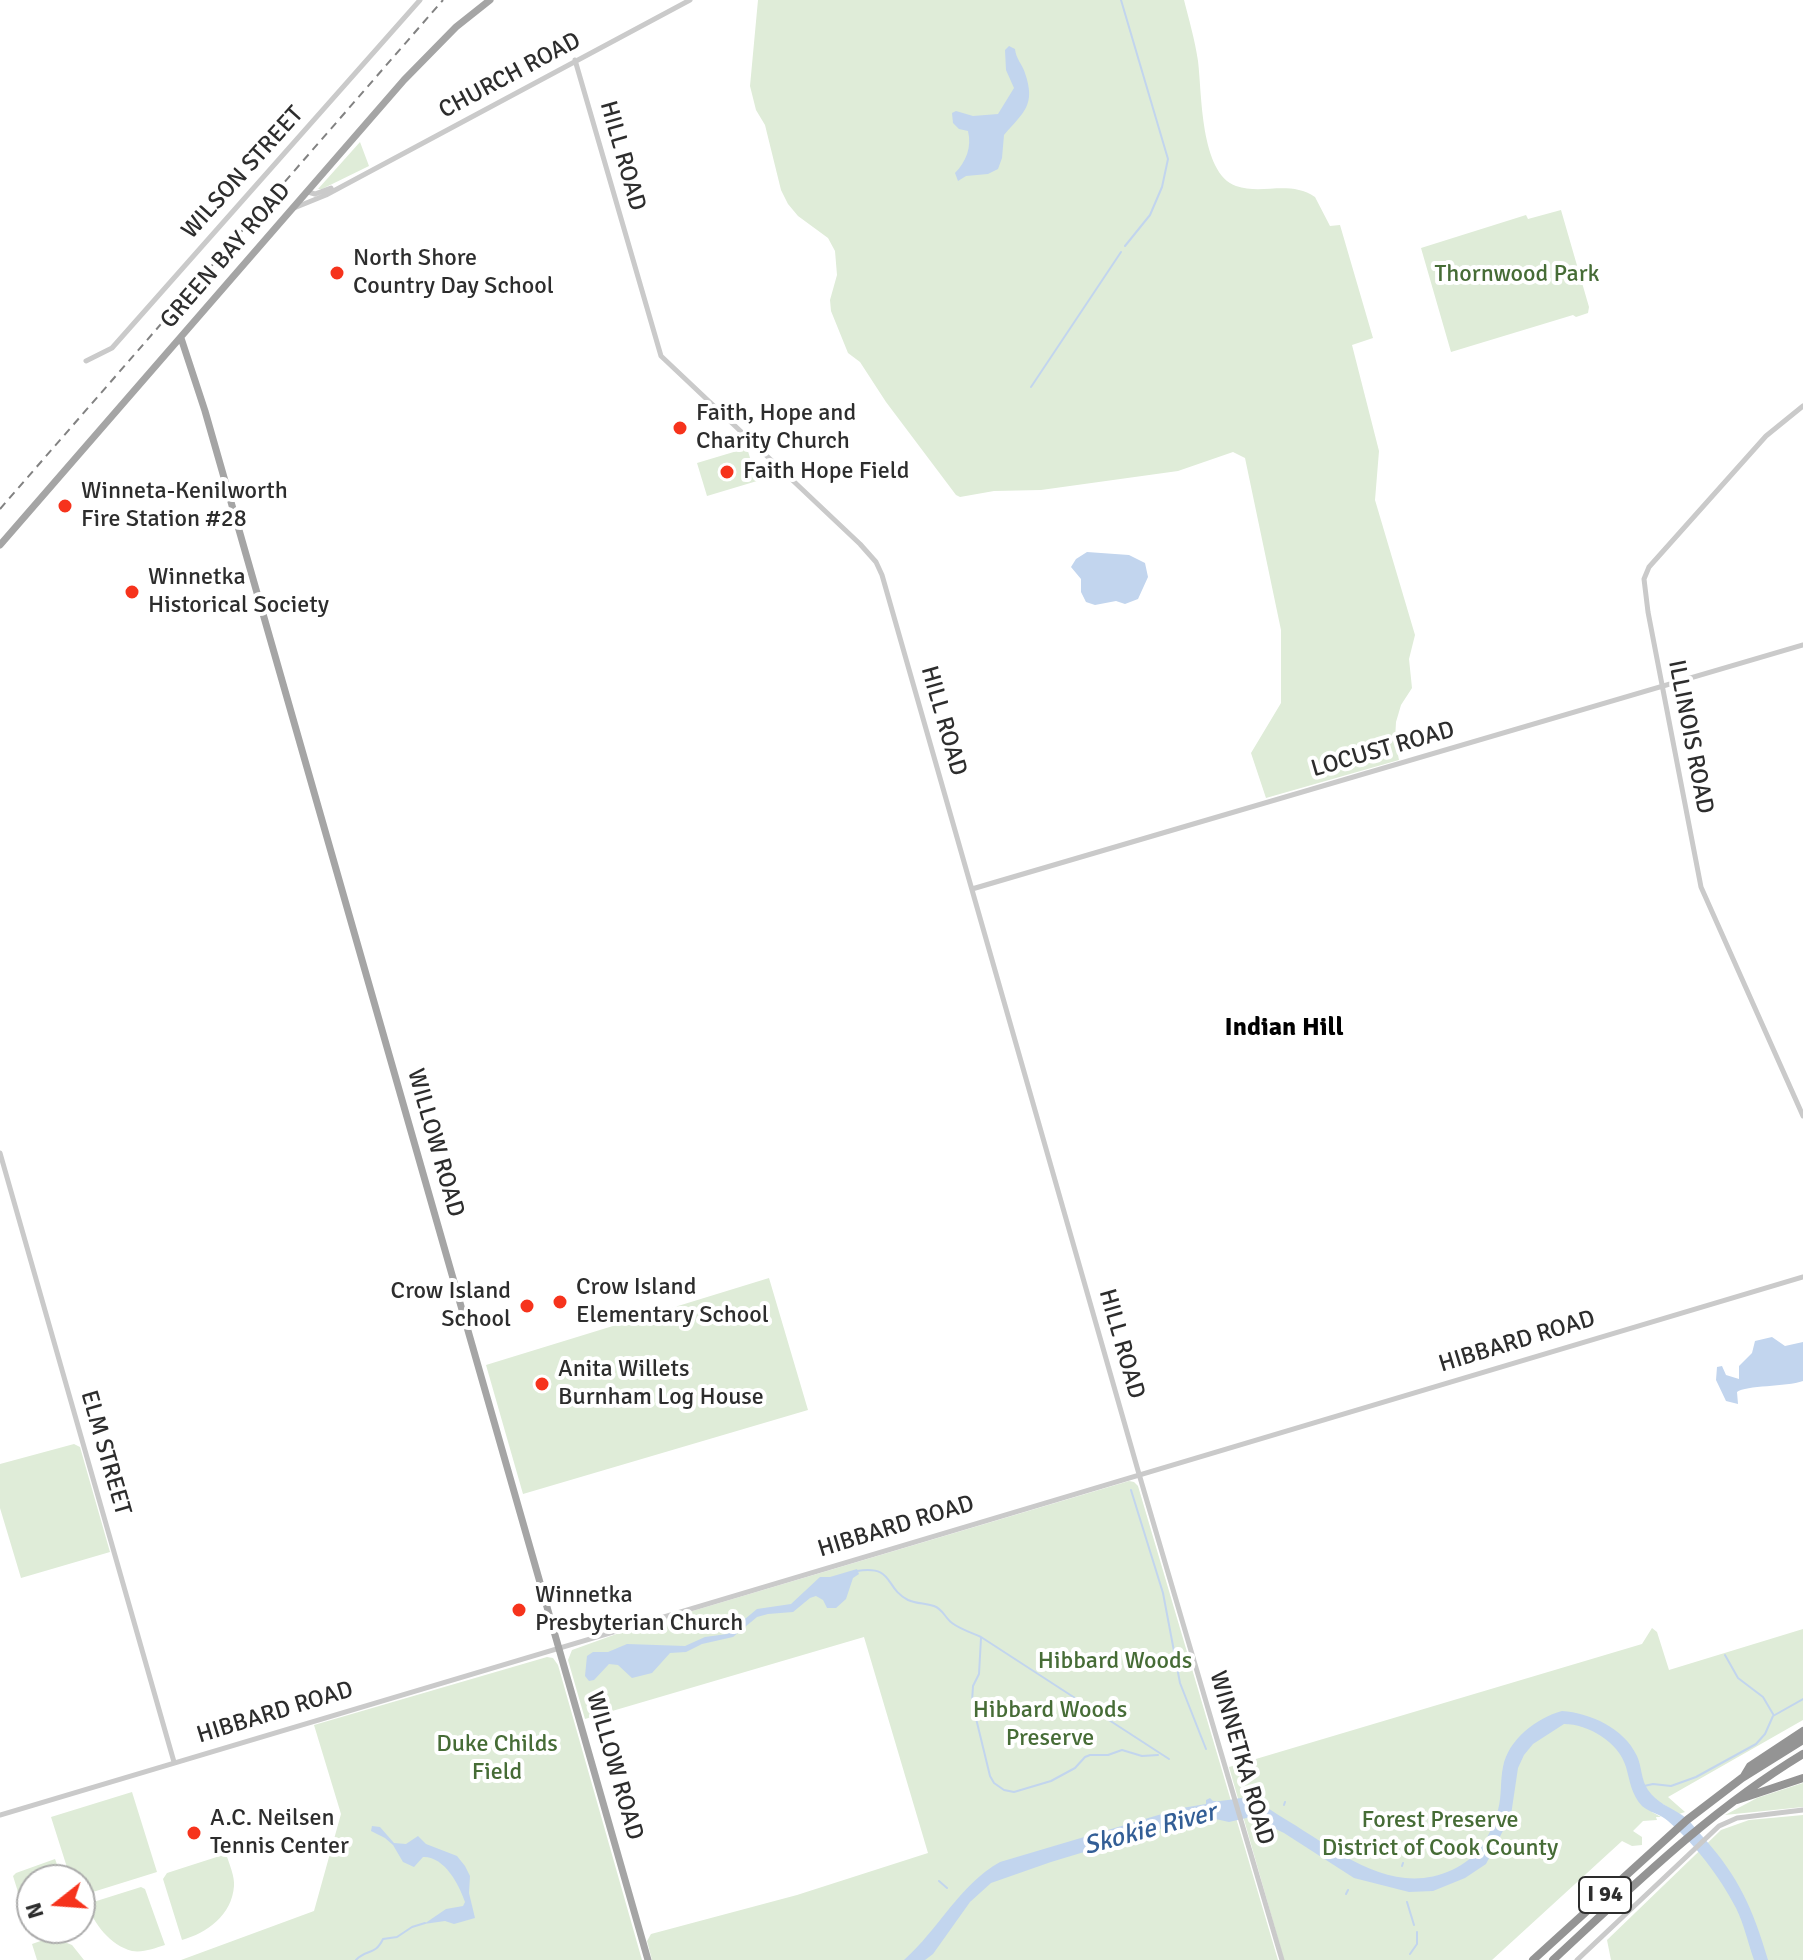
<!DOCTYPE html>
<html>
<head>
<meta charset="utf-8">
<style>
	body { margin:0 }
	#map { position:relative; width:1803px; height:1960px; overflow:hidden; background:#fff; font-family:Signika,sans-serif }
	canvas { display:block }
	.north { position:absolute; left:16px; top:1864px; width:80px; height:80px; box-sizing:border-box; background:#fff; border:2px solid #ababab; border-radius:50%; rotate:253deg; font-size:22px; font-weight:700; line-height:32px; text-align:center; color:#2d2d2d }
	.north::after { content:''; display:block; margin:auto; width:28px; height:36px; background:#f6331c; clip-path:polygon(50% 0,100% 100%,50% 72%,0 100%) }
</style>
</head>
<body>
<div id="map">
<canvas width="1803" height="1960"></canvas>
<div class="north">N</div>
</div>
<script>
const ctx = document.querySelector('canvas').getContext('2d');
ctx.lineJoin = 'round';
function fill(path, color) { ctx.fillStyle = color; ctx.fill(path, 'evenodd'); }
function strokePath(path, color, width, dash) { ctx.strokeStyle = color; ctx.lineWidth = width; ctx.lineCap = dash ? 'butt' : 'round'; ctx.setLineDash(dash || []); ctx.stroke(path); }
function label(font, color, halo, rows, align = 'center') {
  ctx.font = font + ' Signika,sans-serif'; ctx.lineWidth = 8; ctx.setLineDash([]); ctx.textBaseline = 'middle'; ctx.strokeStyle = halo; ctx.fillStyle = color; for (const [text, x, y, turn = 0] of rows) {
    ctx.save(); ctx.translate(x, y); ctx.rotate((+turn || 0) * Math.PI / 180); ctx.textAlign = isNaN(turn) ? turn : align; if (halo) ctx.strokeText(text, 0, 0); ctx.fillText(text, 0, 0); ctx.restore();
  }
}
const green = new Path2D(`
	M758,0h426c5,20 11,40 14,61 4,32 2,112 38,125 26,9 54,-6 79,11l15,29 10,-1 33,113 -21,7 27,106 -4,49 40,135 -6,24 3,29 -11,17 -5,17 -1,18 4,20 -133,38 -15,-45 30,-50v-73l-36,-172 -12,-6 -55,19 -137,19 -47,1 -34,6 -4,-2 -70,-93 -26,-40 -12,-9 -17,-42 -1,-11 7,-25 -2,-24 -7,-13 -30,-22 -10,-12 -7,-14 -16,-65 -9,-15 -6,-24z
	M360,142l9,24 -47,23h-4z
	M1561,210l28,97 -1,6 -12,4 -3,-2 -122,37 -30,-104 105,-33 2,4z
	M747,448l10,33 -50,15 -10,-33z
	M769,1278l39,132 -285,84 -37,-129z
	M74,1444l6,3 30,105 -89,26 -21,-70v-44z
	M1129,1481l5,1 4,4 140,474h-626l-5,-19 4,-7 146,-39 131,-42 -64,-216 -279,82 -17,-59 4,-10 50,-18z
	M1652,1628l5,4 12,38 134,-41v91l-135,77 17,15 -6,2 -18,-11 -9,9 9,5h-5l1,3 -14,1 -10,10 9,6v8l-10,1 -10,-5 -130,119h-208l-55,-193 413,-123z
	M547,1657l6,1 5,7 84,295h-461l133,-49 27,-97 -27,-89z
	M1803,1783v24l-78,8 32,-17z
	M132,1792l25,80 -77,24v-16h-9l-20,-63z
	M1803,1815v145h-192l-4,-20 114,-110 28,-10z
	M226,1854c3,9 9,23 8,32 -2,29 -27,47 -52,54l-19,-61 4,-6z
	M55,1859l8,21h-31v43l-4,1 -15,-48 3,-3z
	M141,1887l4,2 20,56c-10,3 -22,8 -33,6 -22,-6 -38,-27 -45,-47z
	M52,1937l20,8 12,15h-47l-5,-16z`);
const water = new Path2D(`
	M1009,46l6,3c1,10 7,15 10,24 11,32 -1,39 -21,62l-2,23 -4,11 -10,5 -22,2 -8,5 -3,-8c11,-11 17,-26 13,-42l-9,-2 -6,-6 -1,-10 4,-2 17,5 25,-2 16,-26 -8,-18 -1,-20z
	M1087,552l42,3 16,8 3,14 -10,22 -13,5 -9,-3 -21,4 -9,-3 -5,-10v-13l-10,-12 5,-8z
	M1772,1337l13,9 18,-4v39c-17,6 -57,4 -66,11l1,12 -12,-3 -10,-21 1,-13 5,-1 4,9 13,4v-13l13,-13 3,-12z
	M857,1569l2,5 -6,4 -7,21 -10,9h-9l-4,-8 -7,-4 -6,2 -17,14 -25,2 -11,3 -24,20 -31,7 -16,8 -16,1 -18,20 -20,5 -14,-13 -9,-1 -15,16 -5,1 -4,-5 2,-20 6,-4h15l19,-8 58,2 20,-9 22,-3 30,-25 34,-5 29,-27h10z
	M1562,1711c28,2 62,17 75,45 5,11 4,24 11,34 9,13 22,17 34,25 8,5 15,16 21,22 36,40 50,72 65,123h-14c-6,-17 -10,-36 -18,-52 -16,-31 -41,-64 -68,-87 -7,-7 -18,-8 -26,-15 -11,-12 -12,-25 -16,-39 -7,-25 -38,-43 -62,-43l-31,20 -9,11 -6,13 -7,47 -25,49 -21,14 -32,13 -24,1 -55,-14 -70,-45 -33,-16 -22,5 -18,-4 -21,2 -139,42 -60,21 -21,19 -37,52 -8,6h-21c35,-31 55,-75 96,-98l182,-54 24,-4v-4l4,-2 3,3c12,1 26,-4 36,-3 10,2 22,13 31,18 52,30 109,83 172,54 25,-11 39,-34 46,-60 4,-14 2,-29 5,-43 5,-27 33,-49 59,-56z
	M372,1826l8,1 14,16 12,1 12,-8 8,8 31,12 8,10 5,10 -1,17 6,25 -21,6 -9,-3 -21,3 22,-15 17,-3 2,-4c-6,-18 -21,-46 -42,-45l-9,10 -11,-5 -10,-17 -8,-7 -14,-7z`);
const stream = new Path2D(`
	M1121,0l47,159 -6,28 -12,28 -25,31
	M1031,387l90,-135
	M1131,1490l32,103 17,90 26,66
	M857,1571c38,-6 27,17 51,29 9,4 17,3 26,6 9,3 11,12 18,17 8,6 20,10 29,14l188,122
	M981,1638l-2,36 -6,12 -1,16 18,74 4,7 10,7 10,2 37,-11 24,-13 10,-11 5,-2h18l14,-5 20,6 16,-1
	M1725,1655l13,23 25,19 10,17
	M1644,1786l9,-2 18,2 25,-9 60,-33 9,-10 8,-18 30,-17
	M1284,1805l1,-3
	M1455,1852l2,4
	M1402,1866l1,-3
	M939,1881l8,7
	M1346,1894l2,-4
	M1407,1902l7,23
	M1410,1954l7,-10v-12
	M356,1960c10,-11 19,-4 27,-21l14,-2 15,-10 13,-4`);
const minor = new Path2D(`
	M575,60l86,296 199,188 16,18 6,13 257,899 143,486
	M308,192l7,2 16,-6
	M294,208l32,-13 364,-195
	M86,361l26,-13 308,-348
	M1803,406l-37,30 -117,131 -5,12 4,33 53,275 102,229
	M972,889l831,-244
	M0,1153l174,609
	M0,1815l1803,-538
	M1577,1960l142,-134 18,-8 66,-8`);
const major = new Path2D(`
	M181,338l24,73 443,1549
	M0,545l404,-465 52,-53 34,-27`);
const highway = new Path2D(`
	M1744,1776l6,-10 53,-35
	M1737,1800l66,-22
	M1533,1960l154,-140 55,-42 61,-38
	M1553,1960c80,-74 156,-149 250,-206`);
const rail = new Path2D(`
	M0,509l443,-509`);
const markers = [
	[337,273,8,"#f6331c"],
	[680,428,8,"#f6331c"],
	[727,472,8,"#f6331c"],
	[65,506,8,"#f6331c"],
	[132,592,8,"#f6331c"],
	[560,1302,8,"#f6331c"],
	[527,1306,8,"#f6331c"],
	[542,1384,8,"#f6331c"],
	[519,1610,8,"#f6331c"],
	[194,1833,8,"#f6331c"]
];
const shields = [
	[1605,1895,52]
];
const shieldNames = [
	["I 94",1605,1895]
];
const streetNames = [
	["CHURCH ROAD",510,76,-28],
	["HILL ROAD",622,156,74],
	["WILSON STREET",243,173,-48],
	["GREEN BAY ROAD",226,256,-49],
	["HILL ROAD",943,721,74],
	["ILLINOIS ROAD",1690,737,79],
	["LOCUST ROAD",1383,750,-16],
	["WILLOW ROAD",435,1143,74],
	["HIBBARD ROAD",1517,1342,-17],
	["HILL ROAD",1121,1344,74],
	["ELM STREET",105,1453,74],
	["HIBBARD ROAD",896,1527,-17],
	["HIBBARD ROAD",275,1713,-17],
	["WINNETKA ROAD",1241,1758,74],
	["WILLOW ROAD",614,1766,74]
];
const poiNames = [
	["North Shore",353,259],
	["Country Day School",353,287],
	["Faith, Hope and",696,414],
	["Charity Church",696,442],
	["Faith Hope Field",743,472],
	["Winneta-Kenilworth",81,492],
	["Fire Station #28",81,520],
	["Winnetka",148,578],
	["Historical Society",148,606],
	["Crow Island",576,1288],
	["Elementary School",576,1316],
	["Crow Island",511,1292,"right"],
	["School",511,1320,"right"],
	["Anita Willets",558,1370],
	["Burnham Log House",558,1398],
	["Winnetka",535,1596],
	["Presbyterian Church",535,1624],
	["A.C. Neilsen",210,1819],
	["Tennis Center",210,1847]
];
const parkNames = [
	["Thornwood Park",1517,275],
	["Hibbard Woods",1115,1662],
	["Hibbard Woods",1050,1711],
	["Preserve",1050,1739],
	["Duke Childs",497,1745],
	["Field",497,1773],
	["Forest Preserve",1440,1821],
	["District of Cook County",1440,1849]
];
const neighbourhoodNames = [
	["Indian Hill",1284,1028]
];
const waterNames = [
	["Skokie River",1150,1830,-15]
];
fill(green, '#dfecd8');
fill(water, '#c2d5ee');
strokePath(stream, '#c2d5ee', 2);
strokePath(minor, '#cacaca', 5);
strokePath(major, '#a5a5a5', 7);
strokePath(highway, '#949494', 8);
strokePath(rail, '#828282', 2, [8, 6]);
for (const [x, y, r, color] of markers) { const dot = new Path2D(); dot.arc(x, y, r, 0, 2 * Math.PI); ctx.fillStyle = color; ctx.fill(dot); strokePath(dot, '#fff', 3); }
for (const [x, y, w] of shields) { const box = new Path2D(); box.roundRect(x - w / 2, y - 18, w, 36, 6); ctx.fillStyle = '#fff'; ctx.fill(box); strokePath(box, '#2d2d2d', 2); }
label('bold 22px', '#2d2d2d', null, shieldNames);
label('24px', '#2d2d2d', '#fff', streetNames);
label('24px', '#2d2d2d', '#fff', poiNames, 'left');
label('24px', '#466c36', '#fff', parkNames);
label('bold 26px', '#000', '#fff', neighbourhoodNames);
label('italic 26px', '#335e96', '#fff', waterNames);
</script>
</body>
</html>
